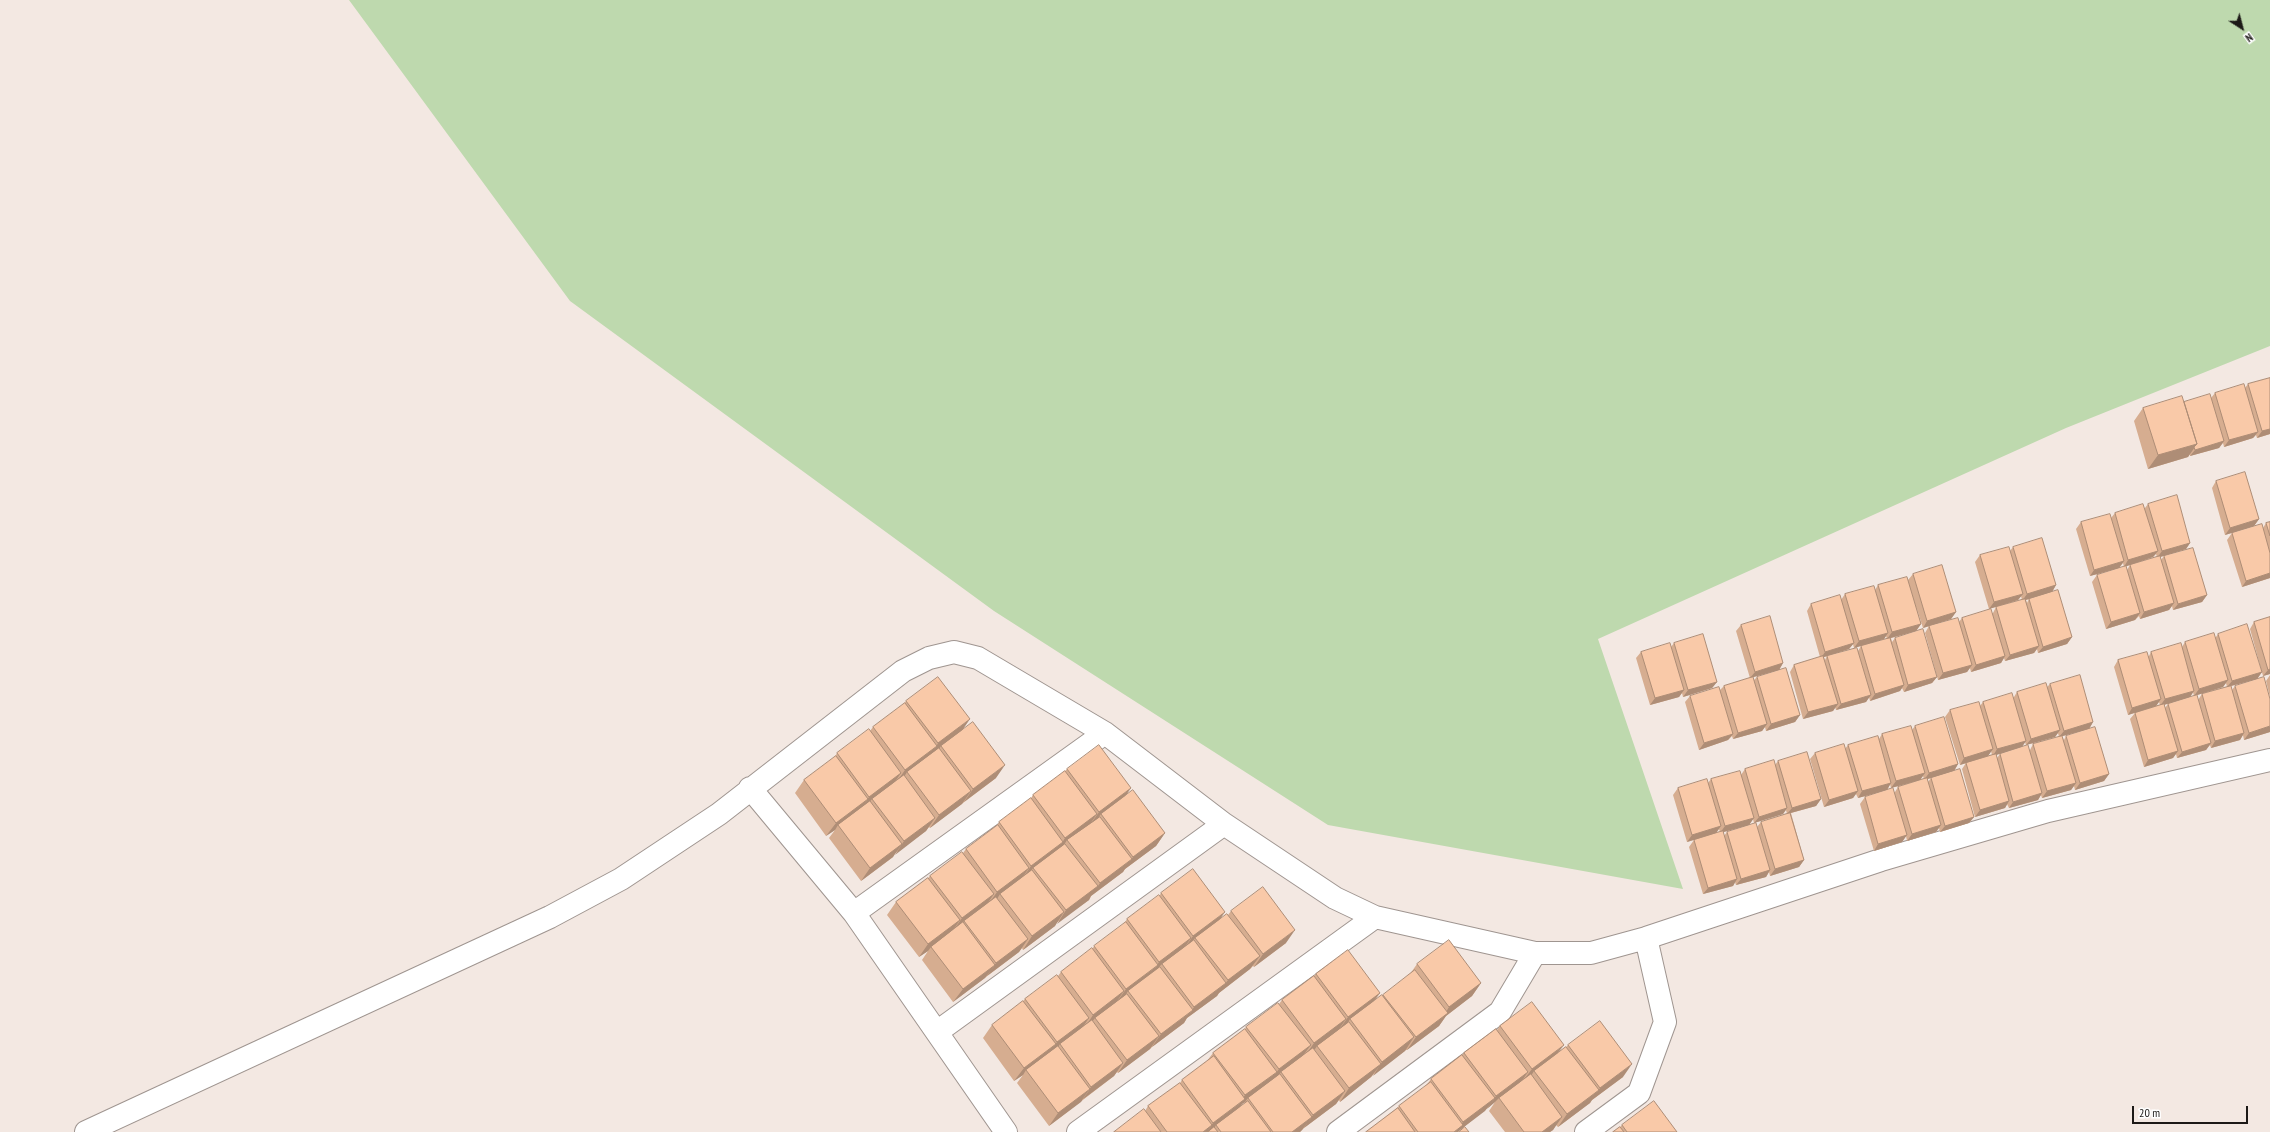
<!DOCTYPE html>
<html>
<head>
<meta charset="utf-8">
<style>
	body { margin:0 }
	#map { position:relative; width:2270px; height:1132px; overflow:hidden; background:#f3e8e2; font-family:"PT Sans Narrow",sans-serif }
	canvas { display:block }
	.north { position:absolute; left:2222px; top:8px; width:40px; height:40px; -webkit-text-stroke:3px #fff; paint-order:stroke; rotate:144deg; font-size:11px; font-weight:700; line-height:16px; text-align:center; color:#1c1917 }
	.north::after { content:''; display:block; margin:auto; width:14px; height:18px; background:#1c1917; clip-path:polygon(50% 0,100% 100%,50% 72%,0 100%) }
	.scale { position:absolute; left:2132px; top:1106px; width:116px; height:18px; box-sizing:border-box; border:2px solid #1c1917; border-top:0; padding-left:5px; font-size:12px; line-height:14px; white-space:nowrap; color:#1c1917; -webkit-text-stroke:3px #fff; paint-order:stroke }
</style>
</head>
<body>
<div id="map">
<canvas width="2270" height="1132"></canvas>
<div class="north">N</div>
<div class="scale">20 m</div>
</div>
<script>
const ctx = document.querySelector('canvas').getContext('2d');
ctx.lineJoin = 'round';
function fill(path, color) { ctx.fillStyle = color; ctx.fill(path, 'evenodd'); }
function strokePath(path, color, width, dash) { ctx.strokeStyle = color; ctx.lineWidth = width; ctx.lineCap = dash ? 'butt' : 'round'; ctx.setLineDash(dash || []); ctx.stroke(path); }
const green = new Path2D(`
	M349,0h1921v346l-204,82 -468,211 85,250 -355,-64 -334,-214 -424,-310z`);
const minor = new Path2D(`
	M750,788l104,125 152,219
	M854,913l251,-180
	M937,1032l287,-208
	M86,1132l464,-215 71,-38 98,-65 184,-143 26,-13 25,-6 24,6 127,75 119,91 111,74 40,19 160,36h56l55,-15 235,-78 167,-49 222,-51
	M1078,1132l297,-215
	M1338,1132l162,-120 35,-59
	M1586,1132l53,-39 26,-71 -19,-84`);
const wall = new Path2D(`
	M2270,378v56l-13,4 -1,-3 -3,3 -29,9 -1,-4 -4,5 -29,8v-2l-2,3 -40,12 -14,-48 9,-13 68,-10 4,-5 30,-5 3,-4z
	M2216,481l43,38 -5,7 -29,9 -13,-47z
	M2148,504l42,39 -4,6 -26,8 1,3 3,-4 43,39 -5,7 -29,8 -1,-4 -3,4 -29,9 -1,-3 -4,4 -29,9 -14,-47 5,-7 30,-5 3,-5 27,-8 -1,-3 -3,3 -29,10 -1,-4 -4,5 -29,8 -14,-47 5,-7 30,-4 4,-5 30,-5z
	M2270,522v56l-28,9 -15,-47 5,-7 31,-5 3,-5z
	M2013,547l43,38 -4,7 -26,8 1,3 2,-4 43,38 -5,7 -29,9 -1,-4 -3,4 -29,8 -1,-3 -3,5 -30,9 -1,-4 -3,4 -29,8 -13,-47 4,-7 30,-4 3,-4 31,-5 3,-6 26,-7 -1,-4 -3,4 -29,9 -14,-47 5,-7 30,-4z
	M1913,574l43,38 -5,7 -28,9 -7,-22 5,18 -5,7 -25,7 1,4 3,-4 42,39 -5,6 -28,9 -2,-4 -2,3 -30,10 -1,-4 -3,5 -30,8 -1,-3 -2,4 -30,8 -13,-47 4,-7 26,-8 -13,-46 4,-7 30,-4 4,-6 30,-4 3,-5 30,-5zM1886,636l1,3 -26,7 -3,5 -31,5 -2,4 -1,-3 25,-8 4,-5 1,4 30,-9z
	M2270,617v57l-7,2 -13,-47 4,-7z
	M1741,625l42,38 -4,7 -26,7 1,3 3,-3 43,38 -5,7 -29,9 -1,-4 -3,4 -29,8 -1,-3 -4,4 -29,10 -14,-48 5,-6 30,-6 4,-4 26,-8 -14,-47z
	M2218,634l44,38 -5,7 -26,7 1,4 3,-4 35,46 -26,8 -1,-5 -3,5 -29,8 -1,-3 -4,5 -29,8 -1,-4 -3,4 -29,9 -14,-48 5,-6 25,-8 -1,-3 -3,4 -28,9 -14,-48 4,-7 31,-4 2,-4 31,-5 3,-5 31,-5zM2226,683l1,4 -25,7 -4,6 -30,4 -3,4 -1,-3 26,-8 3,-5 1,4 29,-9z
	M1674,643l43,39 -5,6 -29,9 -1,-4 -3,4 -29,8 -14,-47 5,-6 30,-5z
	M2270,675v22l-4,-16z
	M2050,684l43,38 -4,7 -27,7 2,4 2,-4 43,38 -5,7 -29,9 -1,-4 -3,4 -29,8 -1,-3 -3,5 -29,8 -2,-4 -2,4 -30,9 -13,-48 4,-6 26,-8 -1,-4 -3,5 -28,9 -15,-48 5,-7 30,-4 3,-4 31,-5 3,-5 30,-5zM2058,733l1,4 -26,7 -3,6 -30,4 -3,4 -1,-3 29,-13 1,3 29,-8z
	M906,701l57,28 33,49 -66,50 -1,-1 -3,4 -32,23 -1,3 -32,24 -32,-43 6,-8 -9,6 -31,-43 9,-13 31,-23 2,-4 33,-22 3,-4 31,-23z
	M1915,726l43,38 -4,7 -26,8v3l3,-4 43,39 -5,6 -29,9 -1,-4 -3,4 -29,9 -1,-5 -4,6 -28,9 -14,-47 5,-7 30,-5 3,-5 26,-8 -1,-3 -3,4 -29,8 -1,-4 -3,6 -29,8 -2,-4 -3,4 -29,9 -14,-48 5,-6 30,-4 3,-4 31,-6 3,-5 30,-4z
	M1778,761l43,38 -5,7 -25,7 13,47 -5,7 -29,9 -1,-4 -3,5 -30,8 -1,-3 -2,4 -30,8 -14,-47 5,-7 26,-8 -1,-3 -3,4 -29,9 -14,-47 5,-7 30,-5 3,-4 30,-4 4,-6 30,-4zM1786,810l1,4 -26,8 -4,5 -30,5 -3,4 -1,-4 26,-7 4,-6 1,4 29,-9z
	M1067,769l58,27 40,37 -9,13 -31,23 -2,3 -32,24 -2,4 -33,23 -1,3 -32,24 -1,-2 -3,4 -66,50 -31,-42 6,-9 -9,6 -32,-42 9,-13 32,-24 2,-2 33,-23 3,-4 31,-23 2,-4 32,-24 2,-3 32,-24z
	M1161,893l58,27 9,-5 3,-4 55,32 -32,24 -1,-1 -3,3 -31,24 -2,3 -30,22 -3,5 -32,24 -2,2 -32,24 -1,-1 -3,4 -65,50 -32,-43 6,-8 -9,6 -31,-43 9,-13 31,-24 2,-2 33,-23 3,-4 63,-48 3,-5 33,-24z
	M1417,964l64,19 -9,13 -26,20 -7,10 -32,24h-1l-33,25 -2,2 -31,25 -1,-2 -3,4 -32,24 -4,4h-186l31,-21 3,-5 32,-23 2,-3 25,-19 6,-8 32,-24 1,-2 33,-23 3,-4 32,-24 2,-2 64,19 -6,8 9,-5 27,-22zM1245,1102l-2,3 -3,3 2,-4z
	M1500,1026l58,27 8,-6 2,-2 55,32 -31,23 -2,3 -32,24 -2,-2 -3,5 -3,2h-45l-16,-21 6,-9 -35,28 -2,2h-92l30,-23 3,-3 26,-19 6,-8 31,-24 2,-2 33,-23z
	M1622,1125l55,7h-64l7,-5z`);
const shadedWall = new Path2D(`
	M2270,429v5l-13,4 5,-7z
	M2258,432l-5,6 -29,9 5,-7z
	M2224,441l-5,7 -29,8 5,-6z
	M2197,444l-9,13 -40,12 10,-14z
	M2259,519l-5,7 -29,9 5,-7z
	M2190,543l-4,6 -29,9 5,-7z
	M2158,551l-5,6 -29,10 4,-7z
	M2124,561l-5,7 -29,8 4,-6z
	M2270,573v5l-28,9 4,-6z
	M2056,585l-4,7 -30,9 5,-7z
	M2023,594l-5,6 -29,9 5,-7z
	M2207,595l-5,7 -29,8 5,-6z
	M2174,603l-5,7 -29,9 4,-7z
	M1956,612l-5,7 -28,9 4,-7z
	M2140,613l-5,7 -29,9 5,-7z
	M1921,624l-5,7 -29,8 5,-7z
	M1888,633l-4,6 -30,9 5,-7z
	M2072,637l-5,7 -29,9 5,-6z
	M1854,643l-5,6 -28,9 4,-6z
	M2039,646l-5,7 -29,8 5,-6z
	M2005,656l-4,7 -30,9 5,-7z
	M1783,663l-4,7 -29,8 5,-6z
	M1972,665l-5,7 -29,8 5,-7z
	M2270,669v5l-7,2 5,-6z
	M2262,672l-5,7 -30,8 5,-6z
	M1937,677l-5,6 -28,9 4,-7z
	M2228,680l-5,7 -29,9 5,-7z
	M1717,682l-5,6 -29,9 5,-7z
	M1904,685l-4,6 -30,10 5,-7z
	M1684,690l-5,7 -29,8 5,-7z
	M2194,691l-4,6 -30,9 5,-7z
	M1871,695l-5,7 -30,8 5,-6z
	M2161,699l-5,7 -28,9 4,-7z
	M1838,704l-5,7 -30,8 5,-7z
	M1800,715l-5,7 -29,9 5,-7z
	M970,719l-9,13 -20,14 -2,3 -32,23 -3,5 -8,6 9,-13 31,-23 2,-4z
	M2093,722l-4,7 -30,8 5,-6z
	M1767,724l-5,7 -29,8 5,-6z
	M2270,726v6l-26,8 5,-7z
	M2060,730l-5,7 -29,8 5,-6z
	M2244,733l-4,7 -29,8 4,-7z
	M1733,734l-5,6 -29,10 5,-7z
	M2026,741l-4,6 -29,9 4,-7z
	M2211,743l-5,7 -29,8 5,-6z
	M1993,749l-5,7 -28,9 4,-7z
	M2178,751l-5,7 -29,9 4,-7z
	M1958,764l-4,7 -30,9 5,-7z
	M1005,765l-9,13 -32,24 9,-13z
	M901,773l-9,13 -20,13 -4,5 -8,6 9,-13z
	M1925,773l-5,7 -29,8 5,-7z
	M2109,774l-5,7 -29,9 5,-7z
	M1891,783l-4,7 -29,8 4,-7z
	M2076,783l-5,7 -29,8 5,-7z
	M1131,788l-9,13 -21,13 -3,4 -8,7 9,-13z
	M971,791l-9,13 -32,24 9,-13z
	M1858,791l-5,7 -29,9 5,-7z
	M2042,793l-4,7 -29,8 4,-6z
	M868,799l-10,13 -20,13 -3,5 -9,6 10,-13z
	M1821,799l-5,7 -29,8 5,-6z
	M2009,801l-4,7 -30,9 5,-7z
	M1787,808l-4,6 -29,9 5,-6z
	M1097,814l-9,13 -21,13 -3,5 -31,23 -3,5 -8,6 9,-13 31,-23 3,-5z
	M1974,817l-5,6 -29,9 5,-6z
	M935,818l-9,13 -31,24 9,-14z
	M1754,818l-5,7 -29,8 5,-7z
	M1941,825l-5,7 -29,9 5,-7z
	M1721,826l-5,7 -29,9 5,-7z
	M1165,833l-9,13 -31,23 -2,3 -32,24 -2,4 -32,24 9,-14 32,-24 2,-3 31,-23 2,-3z
	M1907,835l-5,7 -28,9 4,-7z
	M902,844l-9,13 -32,24 9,-13z
	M1804,860l-5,7 -29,9 5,-7z
	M1029,868l-9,13 -20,13 -3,5 -9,6 9,-13z
	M1770,870l-4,7 -30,8 5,-6z
	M1737,879l-4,7 -30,8 5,-6z
	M994,894l-9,13 -21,14 -3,4 -8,6 9,-13z
	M1064,912l-9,14 -32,24 9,-14z
	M1225,912l-9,13 -21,13 -3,4 -8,7 9,-13z
	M960,920l-9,13 -20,14 -3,4 -9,6 9,-13z
	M1295,930l-9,13 -32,24 9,-13z
	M1191,938l-9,13 -20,13 -4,4 -30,23 -3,5 -8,6 9,-13 30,-22 3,-5z
	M1028,939l-9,13 -32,24 9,-13z
	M1260,956l-10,13 -31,24 -2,3 -30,22 -3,5 -32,24 9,-13 30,-22 3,-5 31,-23 3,-4z
	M995,965l-10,13 -32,24 10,-13z
	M1481,983l-9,13 -26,20 -7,10 -32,24 9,-13 27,-20 6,-10z
	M1124,991l-9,13 -20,14 -3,4 -8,7 9,-14z
	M1380,993l-10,13 -20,13 -3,5 -8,6 9,-13z
	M1089,1018l-9,13 -20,13 -2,3 -32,23 -3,5 -9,6 10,-13 31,-23 2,-3z
	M1346,1019l-9,13 -20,14 -2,3 -10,7 9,-13z
	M1159,1036l-9,13 -32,24 9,-13z
	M1414,1037l-9,14 -32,25 9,-14z
	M1311,1045l-10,13 -20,14 -2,3 -31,23 -3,4 -3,2 -6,8 -20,13 -3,5 -3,2h-3l6,-9 26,-19 6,-9 31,-22 3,-4z
	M1564,1045l-10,13 -20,13 -3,5 -9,6 10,-13z
	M1123,1063l-9,13 -32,24 9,-13z
	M1381,1064l-10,13 -31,25 9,-14z
	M1632,1064l-9,13 -31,23 -2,3 -32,24 9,-13 31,-23 2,-3z
	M1528,1072l-9,13 -20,13 -4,4 -8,7 9,-13z
	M1090,1089l-9,13 -32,24 9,-13z
	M1345,1091l-9,13 -32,24 9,-13z
	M1495,1098l-10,13 -25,19 -2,2h-4l3,-2 6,-8z
	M1312,1117l-10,13 -2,2h-8z
	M1562,1117l-9,13 -3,2h-8z
	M1212,1125l-5,7h-4z`);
const building = new Path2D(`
	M2270,378v51l-8,2 -14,-47z
	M2244,384l14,48 -29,8 -14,-47z
	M2210,394l14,47 -29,9 -1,-3 3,-3 -13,-42z
	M2182,396l15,48 -39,11 -15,-47z
	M2245,472l14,47 -29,9 -14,-47z
	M2177,495l13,48 -28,8 -14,-47z
	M2143,504l15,47 -30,9 -13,-47z
	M2110,514l14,47 -30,9 -13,-48z
	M2270,522v14l-4,-13z
	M2262,524l8,29v20l-24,8 -14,-48z
	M2042,538l14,47 -29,9 -14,-47z
	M2009,547l14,47 -29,8 -14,-47z
	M2193,548l14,47 -29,9 -14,-48z
	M2160,556l14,47 -30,9 -14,-47z
	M1942,565l14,47 -29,9 -14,-47z
	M2126,566l14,47 -29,9 -14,-47z
	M1907,577l14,47 -29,8 -14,-47z
	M1874,586l14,47 -29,8 -14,-47z
	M2058,590l14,47 -29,10 -14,-48z
	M1840,595l14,48 -29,9 -14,-48z
	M2025,599l14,47 -29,9 -14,-48z
	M1991,609l14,47 -29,9 -14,-47z
	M1770,616l13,47 -28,9 -14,-47z
	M2270,617v52l-2,1 -14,-48z
	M1958,618l14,47 -29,8 -14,-47z
	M2247,624l15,48 -30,9 -14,-47z
	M1923,629l14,48 -29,8 -13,-47z
	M2214,633l14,47 -29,9 -14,-47z
	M1703,634l14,48 -29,8 -14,-47z
	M1890,638l14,47 -29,9 -14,-48z
	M1670,643l14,47 -29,8 -14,-46z
	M2181,643l13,48 -29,8 -14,-47z
	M1857,648l14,47 -30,9 -14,-48z
	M2147,652l14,47 -29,9 -14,-48z
	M1823,656l15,48 -30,8 -14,-47z
	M1786,668l14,47 -29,9 -14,-47z
	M2080,675l13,47 -29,9 -14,-47z
	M938,677l32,42 -32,24 -32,-42z
	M1753,677l14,47 -29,9 -14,-47z
	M2264,677l6,22v27l-21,7 -14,-47z
	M2046,683l14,47 -29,9 -14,-47z
	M2231,686l13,47 -29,8 -13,-47z
	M1719,687l14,47 -29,9 -14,-47z
	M2012,693l14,48 -29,8 -14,-47z
	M2197,695l14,48 -29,9 -14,-48z
	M1979,702l14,47 -29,9 -14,-48z
	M905,703l32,43 -32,24 -32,-43z
	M2164,704l14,47 -30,9 -13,-47z
	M1944,717l14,47 -29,9 -14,-47z
	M973,722l32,43 -32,24 -32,-43z
	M1911,726l14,47 -29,8 -14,-47z
	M2095,727l14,47 -29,9 -14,-47z
	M869,729l32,44 -32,24 -32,-44z
	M1878,736l13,47 -29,8 -14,-46z
	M2062,736l14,47 -29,8 -14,-47z
	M1844,744l14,47 -29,9 -14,-47z
	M1099,745l32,43 -32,24 -32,-43z
	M2028,745l14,48 -29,9 -13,-48z
	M939,748l32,43 -32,24 -32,-43z
	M1807,752l14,47 -29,9 -14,-47z
	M1996,754l13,47 -29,9 -14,-47z
	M836,756l32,43 -32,24 -32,-43z
	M1774,760l13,48 -28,9 -14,-48z
	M1960,769l14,48 -29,9 -14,-48z
	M1065,771l32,43 -32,24 -32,-43z
	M1740,771l14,47 -29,8 -14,-47z
	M904,775l31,43 -31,23 -32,-42z
	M1927,778l14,47 -29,9 -14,-47z
	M1707,779l14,47 -29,9 -14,-47z
	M1893,788l14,47 -29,9 -13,-47z
	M1133,790l32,43 -32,24 -32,-43z
	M1031,798l32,44 -32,24 -32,-44z
	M870,801l32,43 -32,24 -32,-43z
	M1790,813l14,47 -29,9 -14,-47z
	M1100,817l32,42 -32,24 -33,-43z
	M1756,823l14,47 -29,9 -14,-47z
	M998,825l31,43 -32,24 -31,-43z
	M1723,831l14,48 -29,9 -14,-48z
	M1065,844l33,42 -32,24 -33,-42z
	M962,852l32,42 -32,24 -32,-42z
	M1193,869l32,43 -32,24 -32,-43z
	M1032,870l32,42 -32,24 -32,-42z
	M928,878l32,42 -32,24 -32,-42z
	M1263,887l32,43 -32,24 -32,-43z
	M1159,895l32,43 -32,24 -32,-43z
	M996,897l32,42 -32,24 -32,-42z
	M1227,914l33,42 -32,24 -33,-42z
	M963,922l32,43 -32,24 -32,-42z
	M1126,922l32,43 -32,24 -32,-43z
	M1194,940l32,43 -32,24 -32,-43z
	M1449,940l32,43 -32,24 -32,-43z
	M1092,948l32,43 -31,24 -32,-43z
	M1348,950l32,43 -32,24 -32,-43z
	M1160,967l33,43 -32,24 -33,-43z
	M1415,970l33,43 -32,24 -33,-42z
	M1057,975l32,43 -32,24 -32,-43z
	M1314,976l32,43 -32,24 -32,-43z
	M1127,994l32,42 -32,24 -32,-42z
	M1382,995l32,42 -32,25 -32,-43z
	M1023,1001l33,43 -32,24 -32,-43z
	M1532,1002l32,43 -32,24 -32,-43z
	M1278,1003l33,42 -32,24 -33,-42z
	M1092,1020l31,43 -32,24 -31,-43z
	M1600,1021l32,43 -32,24 -32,-43z
	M1349,1022l32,42 -32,24 -32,-42z
	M1245,1029l32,43 -32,23 -32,-42z
	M1496,1029l32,43 -32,24 -32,-43z
	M1058,1046l32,43 -32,24 -32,-43z
	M1566,1047l33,43 -32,24 -33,-43z
	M1313,1048l32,43 -32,24 -32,-43z
	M1462,1055l33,43 -32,24 -32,-43z
	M1214,1056l31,43 -32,24 -31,-43z
	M1280,1074l32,43 -20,15h-19l-25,-34z
	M1531,1074l31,43 -20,15h-18l-25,-34z
	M1431,1082l32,43 -9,7h-36l-19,-26z
	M1180,1083l32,42 -9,7h-36l-19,-26z
	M1248,1101l23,31h-50l-5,-7z
	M1654,1101l23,31h-50l-5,-7z
	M1398,1108l17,24h-49z
	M1144,1109l17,23h-47z
	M1214,1127l4,5h-10z
	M1465,1127l4,5h-10z
	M1620,1127l4,5h-11z`);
fill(green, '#bed9ae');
strokePath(minor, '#9f9590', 24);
strokePath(minor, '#fff', 22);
fill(wall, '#d6ad90');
fill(shadedWall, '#ae8d76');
fill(building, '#f9c9a8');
strokePath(building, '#ae8d76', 1);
</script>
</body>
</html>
